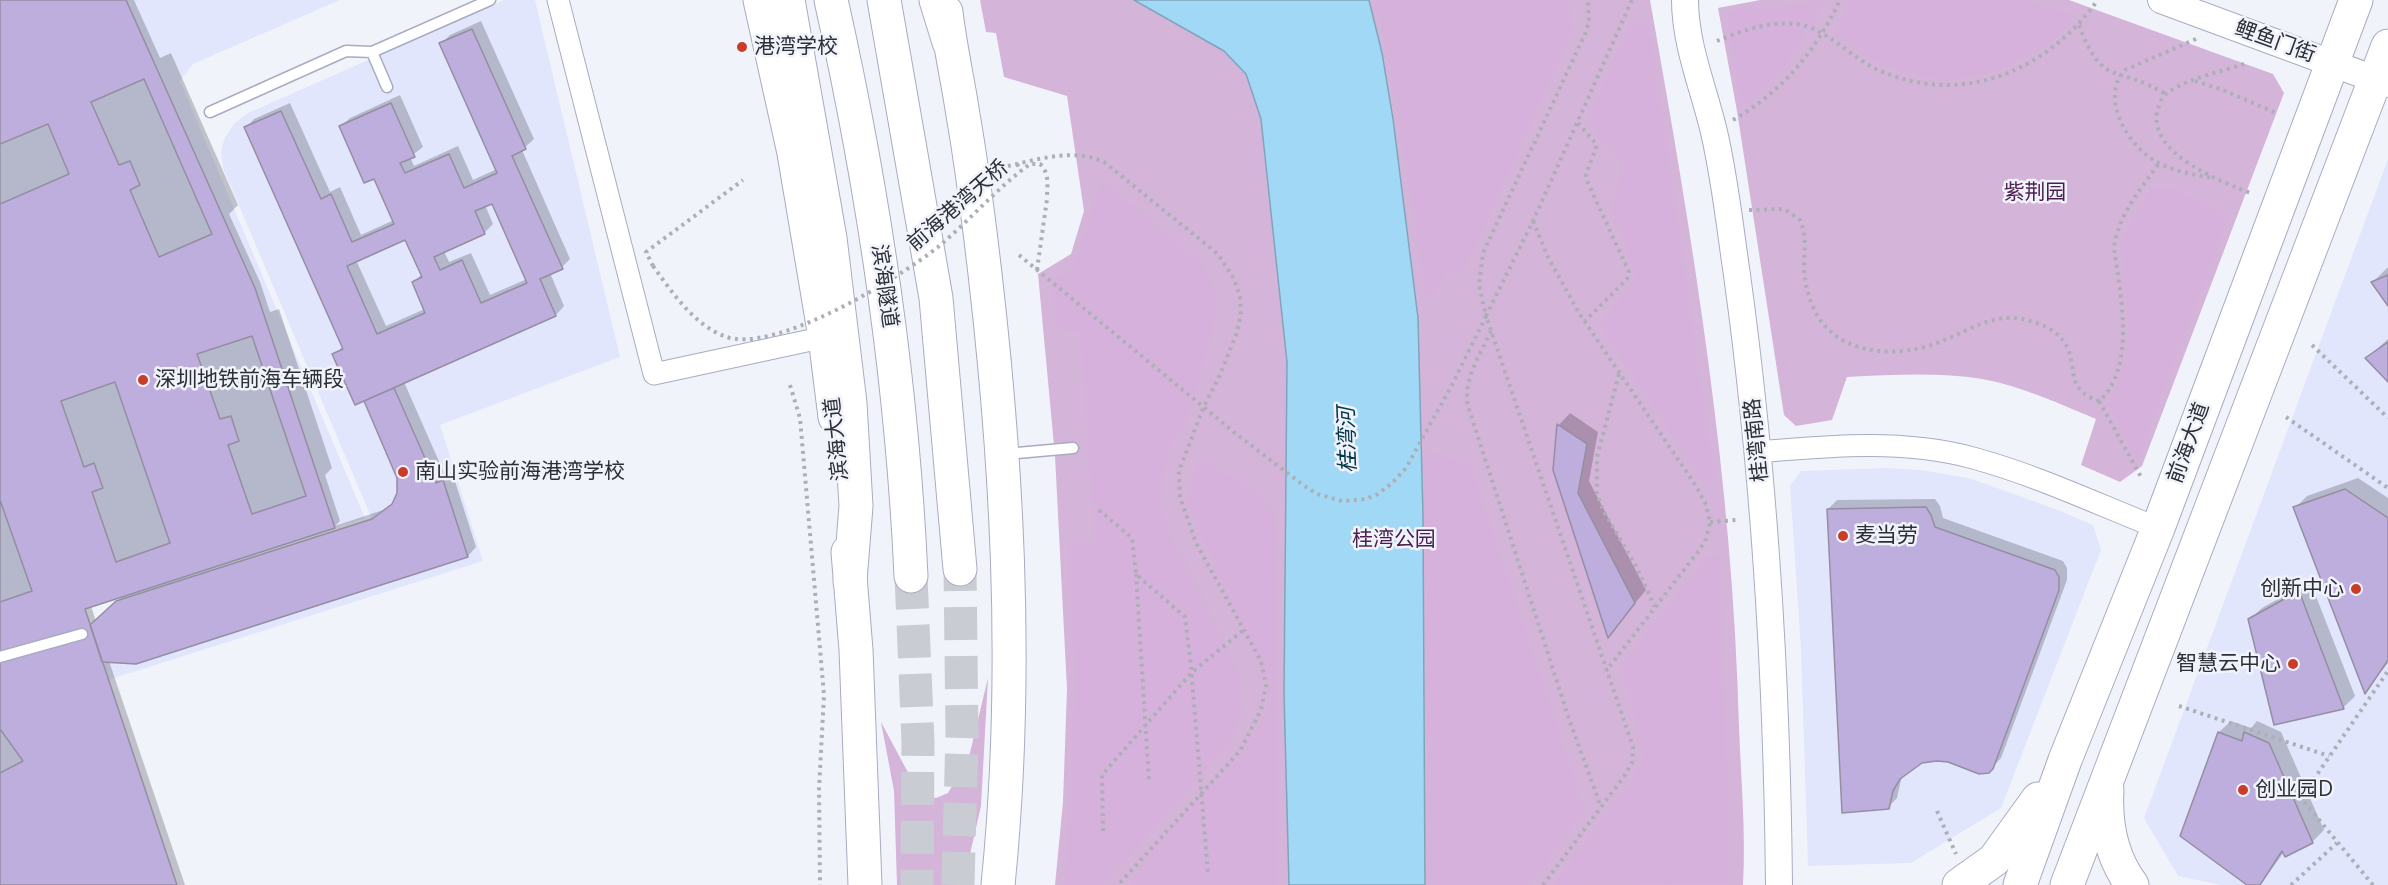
<!DOCTYPE html>
<html>
<head>
<meta charset="utf-8">
<style>
	body { margin:0 }
	canvas { display:block; background:#f1f3fb }
</style>
</head>
<body>
<canvas width="2388" height="885"></canvas>
<script>
const ctx = document.querySelector('canvas').getContext('2d');
ctx.lineJoin = 'round';
function fill(path, color) { ctx.fillStyle = color; ctx.fill(path, 'evenodd'); }
function strokePath(path, color, width, dash) { ctx.strokeStyle = color; ctx.lineWidth = width; ctx.lineCap = dash ? 'butt' : 'round'; ctx.setLineDash(dash || []); ctx.stroke(path); }
function label(font, color, halo, rows, align = 'center') {
  ctx.font = font + ' "Open Sans","Noto Sans SC",sans-serif'; ctx.lineWidth = 5; ctx.setLineDash([]); ctx.textBaseline = 'middle'; ctx.strokeStyle = halo; ctx.fillStyle = color; for (const [text, x, y, turn = 0] of rows) {
    ctx.save(); ctx.translate(x, y); ctx.rotate((+turn || 0) * Math.PI / 180); ctx.textAlign = isNaN(turn) ? turn : align; if (halo) ctx.strokeText(text, 0, 0); ctx.fillText(text, 0, 0); ctx.restore();
  }
}
const built = new Path2D(`
	M0,0h340l-147,64 -13,17 185,437 -280,91 5,16 26,-24 256,-82 -149,-351 -2,-17 4,-14 10,-14 13,-10 256,-113h31l85,357 -180,68 43,136 -375,119 -108,205z
	M2388,159v726h-167l-43,-9 -34,-58z
	M1888,468l34,2 50,9 86,31 35,15 8,25 -100,258 -90,55 -103,3 -7,-217 -11,-163 11,-15z`);
const green = new Path2D(`
	M980,0h670c43,241 83,482 89,727 2,52 7,106 4,158h-688l8,-83 4,-113 -12,-233 -17,-182 33,-20 13,-43 -17,-115 -63,-19 -8,-44 -10,-1z
	M1760,0h309l204,74 11,19 -142,373 -22,16 -39,-17 15,-46c-36,-15 -75,-33 -114,-40 -44,-7 -90,-4 -135,-2l-15,43 -36,6 -12,-11 -47,-304 -19,-103z
	M988,678l-7,128 -18,79h-66l-3,-94 -13,-69 30,56 17,18 8,2 12,-5 21,-36z`);
const forest = new Path2D(`
	M1375,0h193l4,29 -107,240 -21,5 -11,20 -7,2 -38,-245z
	M1853,0h170l53,16c-53,57 -122,80 -195,46 -17,-7 -31,-19 -46,-30z
	M1824,1c-23,40 -43,77 -81,104l-13,-64 -1,-29z
	M1630,25h19l65,454 -11,3 -103,-158 37,-45 -26,-70 13,-42 -37,-46z
	M1102,180l102,87 13,30 -6,39 -25,84 -14,21 -7,22 -5,43 8,24 59,117 13,32 2,32 -11,29 -128,145h-38l11,-207 -8,-132 27,-4 -14,-211h-22l-8,-51 19,-8 8,-15z
	M2152,188h18l58,30 -91,240 -28,-53 17,-46 4,-34 -9,-82z
	M1425,449l45,17 114,344 -55,75h-101z
	M1199,462l9,1 53,34 15,18 1,370h-144l5,-16 92,-111 25,-23 16,-33 -5,-24 -21,-42 -57,-134 5,-24z
	M1709,555l11,1 9,327 -175,2 91,-124 -9,-44 -15,-51z`);
const water = new Path2D(`
	M1134,0h235l13,53 11,66 25,199 5,198 2,369h-136l-5,-192 3,-331 -26,-243 -15,-45 -22,-23z`);
const shadow = new Path2D(`
	M0,0h134l26,58 11,-5 67,152 -9,9 31,68 10,30 9,-3 53,159 -7,7 15,46 -5,5 48,-16 12,-9 3,-8 1,-15 -34,-78 -31,-45 9,-9 -97,-218 8,-9 36,-16 40,89 10,-5 21,48 33,-15 -20,-43 -33,-51 9,-8 50,-23 23,52 -13,10 4,9 44,-20 15,34 24,-11 -56,-125 9,-9 31,-14 53,118 -12,11 48,109 -8,8 -12,6 14,33 -8,9 -152,67 41,93 7,-3 24,75 -8,9 -359,105 76,224h-185zM492,202l35,77 -37,16 -19,-42 -22,9 -5,-11 40,-18 9,-9 -8,-19zM406,238l16,36 -9,8 12,27 -39,17 -30,-66zM124,595l-28,26 -5,-15z
	M2388,267v37l-15,-22z
	M2388,339v40l-21,-21z
	M1570,413l28,19 -9,49 57,109 -38,46 -54,-166 5,-45z
	M2358,478l30,20v165l-22,28 -71,-183 12,-12z
	M1935,499l5,7 3,12 120,43 4,7v12l-66,178 -13,14 -40,-11 -11,-2 -15,3 -16,11 -5,7 -4,18 -9,9 -60,-298 9,-9z
	M2310,581l45,115 -11,11 -69,16 -25,-104 12,-11z
	M2231,721l20,7 6,-7 24,11 43,98 -12,12 -28,10 -24,33h-10l-31,-153z`);
const building = new Path2D(`
	M0,0h126l129,288 80,240 -250,81 92,276h-177z
	M472,29l54,120 -14,7 51,113 -23,10 16,37 -201,89 -23,-51 11,-5 -99,-222 37,-16 40,88 10,-5 21,48 42,-18 -20,-45 -10,4 -25,-57 52,-23 24,54 -15,6 5,10 44,-19 15,34 33,-15 -58,-130zM492,204l35,79 -46,20 -19,-43 -22,10 -6,-13 51,-23 -10,-23zM405,240l17,37 -10,5 13,31 -48,21 -30,-68z
	M144,79l68,155 -53,23 -29,-67 10,-5 -10,-24 -11,4 -28,-63z
	M48,124l21,50 -69,30v-60z
	M2388,275v31l-17,-24z
	M252,336l54,160 -54,18 -24,-69 11,-4 -8,-25 -11,3 -23,-65z
	M2388,342v40l-23,-24z
	M115,382l55,161 -54,19 -24,-70 11,-4 -9,-25 -10,4 -23,-66z
	M394,388l42,95 7,-3 25,77 -332,107 -34,-2 -12,-37 26,-24 256,-82 20,-15 5,-11v-15l-33,-77z
	M1557,424l30,20 -9,49 57,110 -27,35 -55,-168z
	M2345,489l43,29v142l-23,34 -72,-187z
	M0,500l32,91 -32,11z
	M1926,507l5,8 4,12 120,43 4,7v13l-66,179 -4,4 -10,1 -31,-12 -11,-1 -15,2 -22,16 -7,12 -4,18 -47,4 -15,-304z
	M2299,591l45,118 -70,16 -26,-106z
	M0,729l23,32 -23,12z
	M2218,732l24,9 2,-9 25,11 44,100 -28,14 -3,-6 -22,34h-13l-67,-49z`);
const trunkTunnel = new Path2D(`
	M911,576l7,166 -1,143
	M958,885l4,-151 -2,-165`);
const path = new Path2D(`
	M2079,25c24,65 39,39 86,69
	M2196,39l-71,31c-26,28 3,75 30,91 17,10 39,14 58,17
	M1717,41c26,-11 60,-23 89,-15 26,9 46,31 70,43 84,39 170,3 221,-68
	M2244,64c-24,8 -56,14 -77,29 -7,5 -8,13 -10,20 -7,42 67,70 96,81
	M2195,81l28,9 53,23
	M1733,120c49,-28 83,-69 107,-120
	M1578,123l19,22 -11,29 1,7 42,91 -2,7 -42,42
	M1017,164l4,7
	M1008,166c31,-7 66,-18 96,-4l114,92 16,25 6,18 1,18 -5,20 -16,40 -16,31 -25,65 1,26 16,46 65,118 5,24 -5,25 -21,41 -122,134
	M1749,210l35,-1 16,11c7,16 4,32 4,49 1,14 4,27 10,40 21,46 80,50 123,34 30,-11 57,-32 90,-23 15,4 34,12 40,27 11,24 -2,42 32,54 38,-34 21,-108 15,-153 4,-33 27,-59 45,-85
	M1533,221l15,36 31,56 117,173 10,19 4,17 -4,17 -6,10 -94,122
	M1019,255l216,178 68,52 14,9 25,7 24,-2 12,-5 14,-11 14,-15 46,-83 34,-69 -7,-31 4,-32 102,-219 4,-12 -1,-22
	M653,266l-7,-14 97,-72
	M1037,270l10,-71
	M1491,331c-11,24 -28,48 -23,75l101,313 32,88
	M2312,345l76,73
	M1619,374l-22,83v37l6,16 33,56 19,41
	M790,385l10,33 24,277 -5,94 1,96
	M2099,401l42,76
	M2286,417l102,71
	M1710,522l27,-2
	M1136,574l13,207
	M2179,706l150,50
	M1937,811l19,43
	M1103,831l-1,-56 90,-103 53,-43
	M1543,885l82,-110 7,-12 1,-16 -147,-431 47,-95 99,-221
	M2291,885l46,-42
	M2373,885l-72,-87 87,-127`);
const service = new Path2D(`
	M372,52l15,35
	M210,112l136,-61 26,1 118,-52
	M1006,454l67,-6
	M0,657l82,-23`);
const minor = new Path2D(`
	M558,0l96,374 171,-37
	M1758,452c72,-6 144,-13 215,6 63,17 124,46 185,70`);
const tertiary = new Path2D(`
	M1685,0c0,45 19,89 29,132 11,47 16,96 23,143 28,203 40,406 42,610
	M2161,0l227,84`);
const primary = new Path2D(`
	M760,0l34,153 31,184 10,80
	M946,12c4,35 12,69 17,103 7,39 12,78 17,117 27,217 40,436 18,653
	M848,552l8,98 9,235
	M2107,790c-2,34 5,68 25,95
	M1959,885l35,-25 44,-61
	M2020,885l45,-125 93,-232 198,-528
	M2067,885l321,-839`);
const trunk = new Path2D(`
	M788,0l42,238 20,165 6,103 -6,75
	M831,0c43,192 71,379 80,576
	M884,0l52,298 24,271
	M936,0l13,42`);
const pathBridge = new Path2D(`
	M653,266c19,26 40,58 71,70 49,20 175,-58 214,-89 31,-26 59,-59 92,-83h10c10,9 7,23 7,35
	M1099,510l33,28 4,36 49,43 6,49 17,208`);
const markers = [
	[742,47,6,"#c83c28"],
	[143,380,6,"#c83c28"],
	[403,472,6,"#c83c28"],
	[1843,536,6,"#c83c28"],
	[2356,589,6,"#c83c28"],
	[2293,664,6,"#c83c28"],
	[2243,790,6,"#c83c28"]
];
const streetNames = [
	["鲤鱼门街",2275,42,20],
	["前海港湾天桥",958,206,-41],
	["滨海隧道",884,286,82],
	["滨海大道",837,439,-96],
	["桂湾南路",1757,440,-96],
	["前海大道",2189,443,-70]
];
const poiNames = [
	["港湾学校",754,47],
	["深圳地铁前海车辆段",155,380],
	["南山实验前海港湾学校",415,472],
	["麦当劳",1855,536],
	["创新中心",2344,589,"right"],
	["智慧云中心",2281,664,"right"],
	["创业园D",2255,790]
];
const parkNames = [
	["紫荆园",2035,193],
	["桂湾公园",1394,540]
];
const waterNames = [
	["桂湾河",1348,440,-92]
];
fill(built, '#e1e6fd');
fill(green, '#d5b4d9');
fill(forest, '#d6b1db');
fill(water, '#a0d8f5');
strokePath(water, '#7ea5bc', 1.5);
fill(shadow, '#0003');
fill(building, '#beaede');
strokePath(building, '#948ea2', 1.5);
strokePath(trunkTunnel, '#caccd4', 33, [33, 16]);
strokePath(service, '#a8acc1', 13);
strokePath(minor, '#a8acc1', 23);
strokePath(tertiary, '#a8acc1', 28);
strokePath(primary, '#a8acc1', 35);
strokePath(trunk, '#a8acc1', 35);
strokePath(path, '#adafb7', 4, [3, 4.5]);
strokePath(service, '#fff', 10);
strokePath(minor, '#fff', 21);
strokePath(tertiary, '#fff', 26);
strokePath(primary, '#fff', 33);
strokePath(trunk, '#fff', 33);
strokePath(pathBridge, '#adafb7', 4, [3, 4.5]);
for (const [x, y, r, color] of markers) { const dot = new Path2D(); dot.arc(x, y, r, 0, 2 * Math.PI); ctx.fillStyle = color; ctx.fill(dot); strokePath(dot, '#f1f3fb', 2); }
label('21px', '#2d2f37', '#f1f3fb', streetNames);
label('21px', '#2d2f37', '#f1f3fb', poiNames, 'left');
label('21px', '#4b1e51', '#f1f3fb', parkNames);
label('italic 22px', '#05374b', '#f1f3fb', waterNames);
</script>
</body>
</html>
